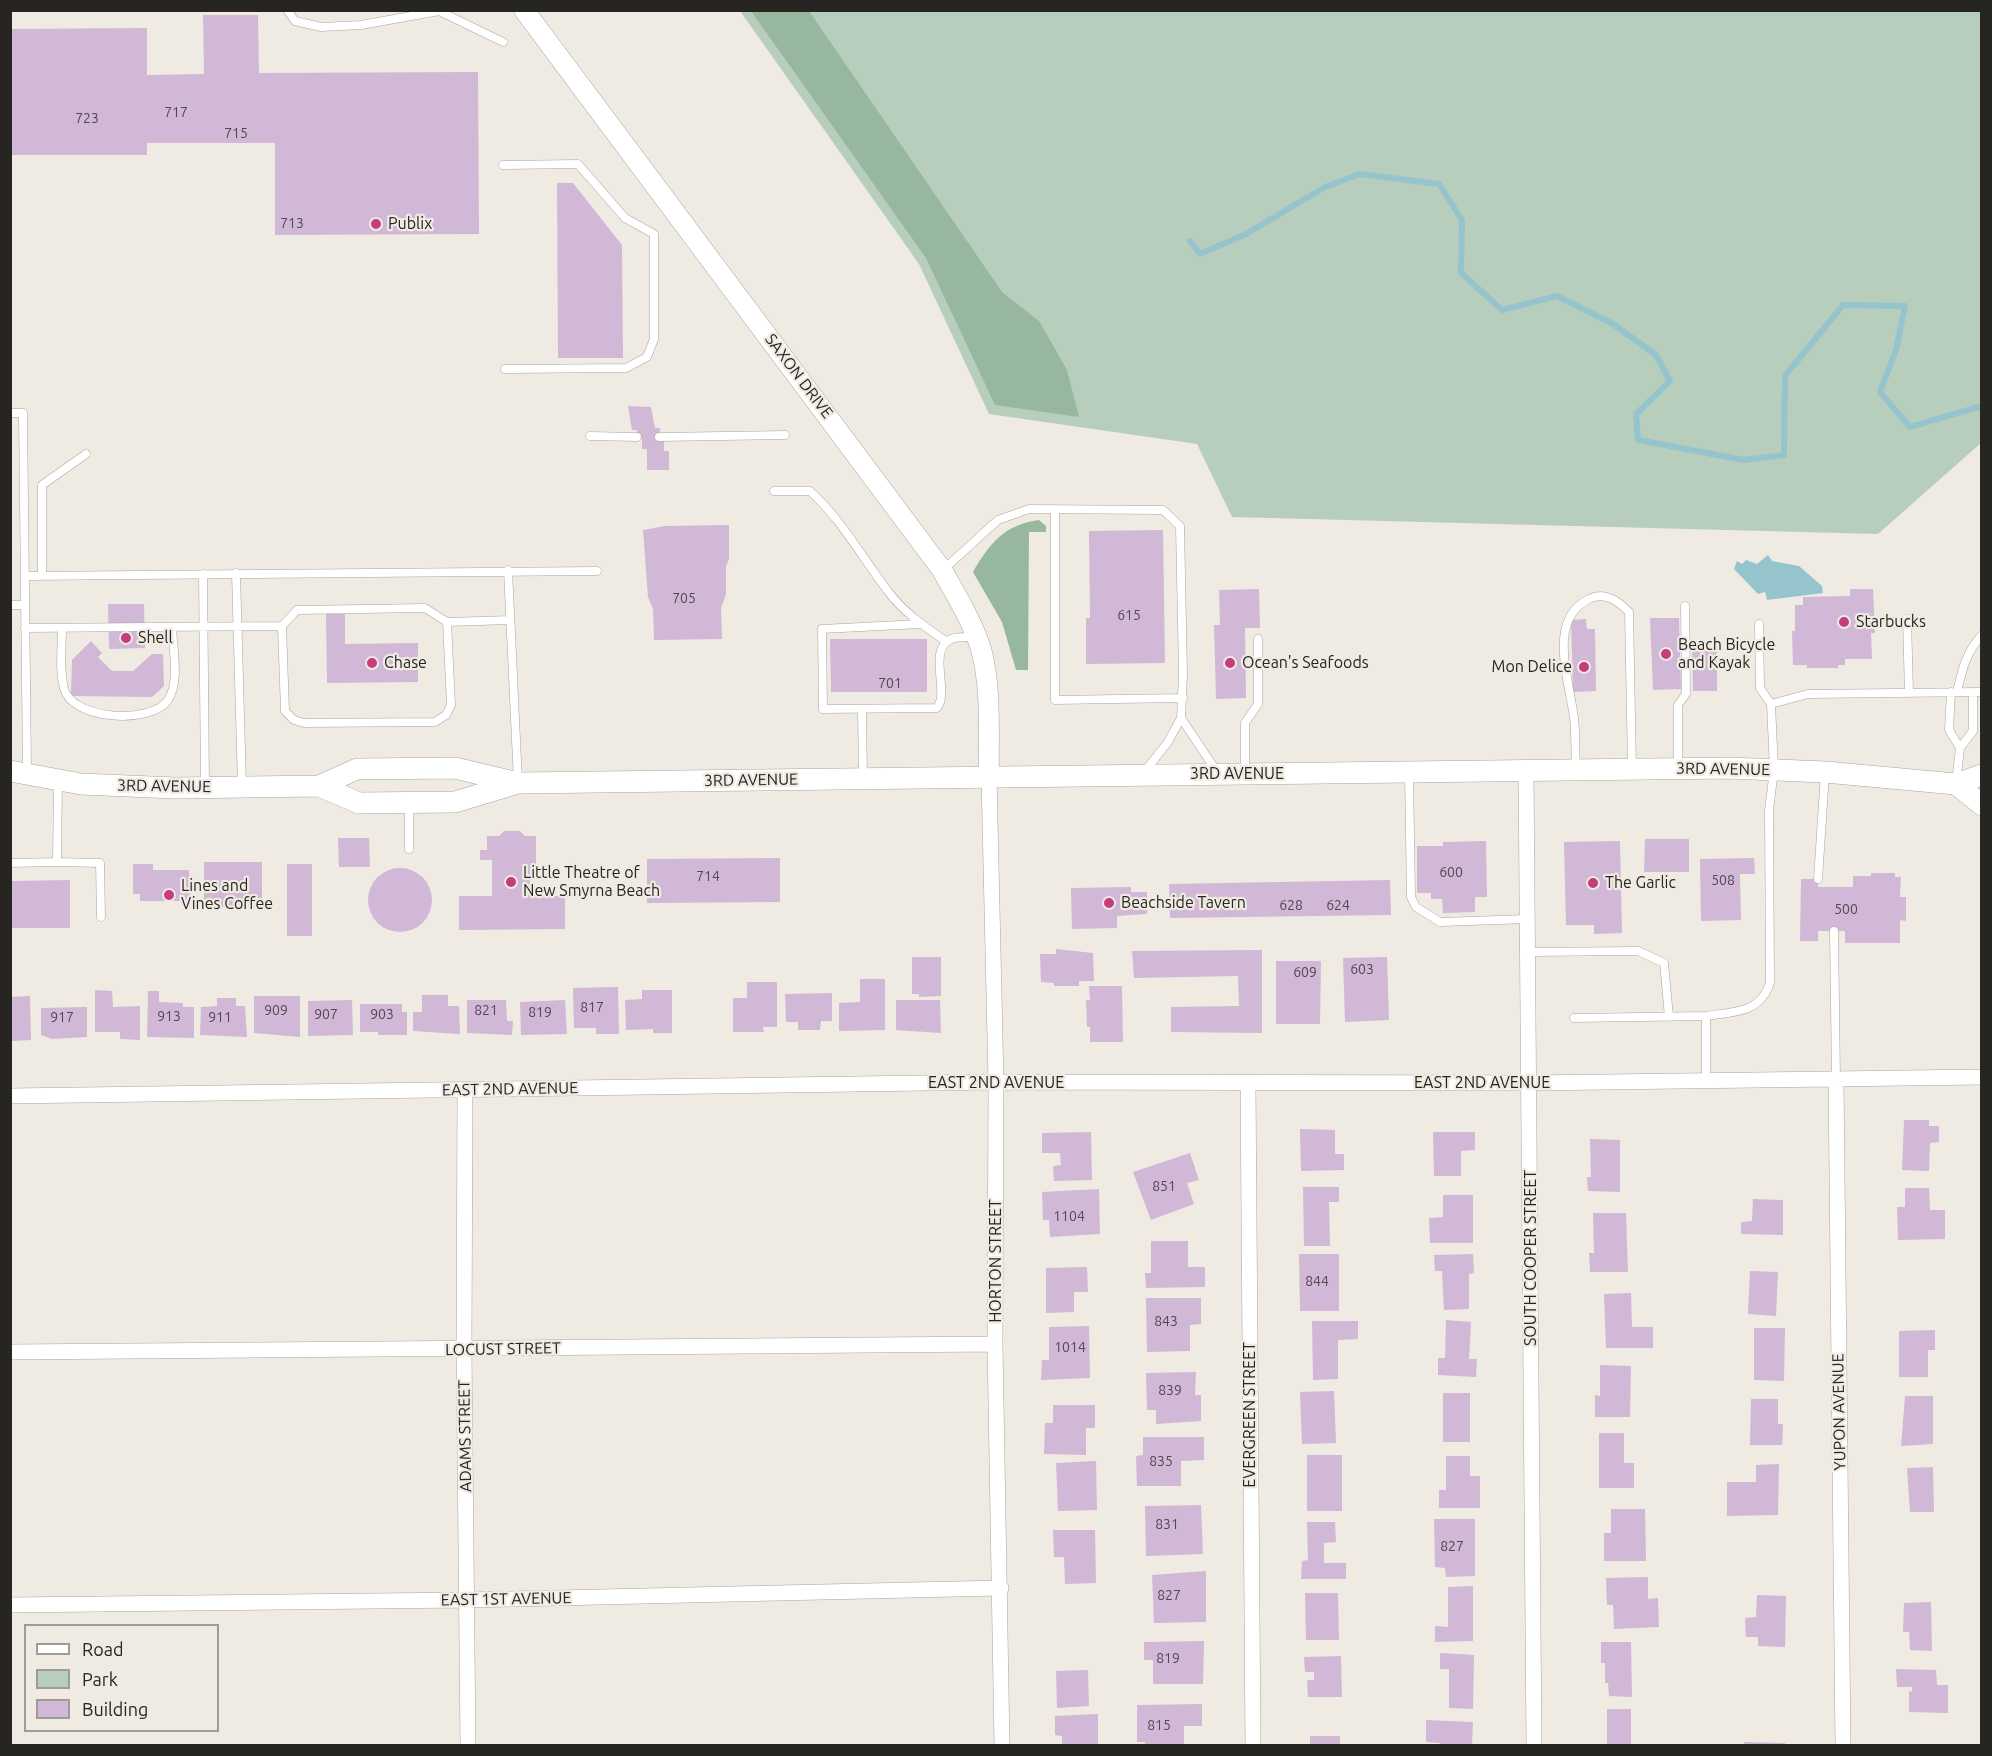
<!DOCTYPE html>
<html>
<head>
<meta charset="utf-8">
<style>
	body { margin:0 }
	#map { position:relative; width:1992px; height:1756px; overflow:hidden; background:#efebe3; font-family:Ubuntu,sans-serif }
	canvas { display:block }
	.frame { position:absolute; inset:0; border:12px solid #262522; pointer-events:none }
	.legend { position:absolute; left:24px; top:1624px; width:195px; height:108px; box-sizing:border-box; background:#efebe3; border:2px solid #9f9c96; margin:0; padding:8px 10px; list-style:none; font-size:18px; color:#262522 }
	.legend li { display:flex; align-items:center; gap:12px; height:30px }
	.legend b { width:30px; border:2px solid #9f9c96 }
</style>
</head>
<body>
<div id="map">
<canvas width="1992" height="1756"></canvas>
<div class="frame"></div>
<ul class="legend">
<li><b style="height:8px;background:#fff"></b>Road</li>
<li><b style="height:16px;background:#b8cebd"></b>Park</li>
<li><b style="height:16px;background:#d0b8d6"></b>Building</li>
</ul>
</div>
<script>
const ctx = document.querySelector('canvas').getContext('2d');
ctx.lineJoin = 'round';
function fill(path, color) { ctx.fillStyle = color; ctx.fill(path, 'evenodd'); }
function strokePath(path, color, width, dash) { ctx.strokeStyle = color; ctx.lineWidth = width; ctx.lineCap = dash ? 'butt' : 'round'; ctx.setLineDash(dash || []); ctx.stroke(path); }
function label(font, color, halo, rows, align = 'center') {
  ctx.font = font + ' Ubuntu,sans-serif'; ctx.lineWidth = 4.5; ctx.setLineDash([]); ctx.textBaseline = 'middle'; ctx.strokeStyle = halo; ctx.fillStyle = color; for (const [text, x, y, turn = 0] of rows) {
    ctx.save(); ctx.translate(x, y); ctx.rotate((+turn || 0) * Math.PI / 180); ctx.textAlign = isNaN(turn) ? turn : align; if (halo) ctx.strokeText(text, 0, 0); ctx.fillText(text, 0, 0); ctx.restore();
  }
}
const green = new Path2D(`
	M740,11h1241v432l-103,91 -646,-17 -35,-73 -208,-30 -70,-150z`);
const forest = new Path2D(`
	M751,11h58l193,281 37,29 28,49 12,47 -84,-12 -69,-147z
	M1039,520l7,6v6h-17l-1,138h-12l-14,-48 -29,-50c16,-28 32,-48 66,-52z`);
const water = new Path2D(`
	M1768,555l4,6 27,5 23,20 1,7 -56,7 -2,-8 -7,2 -24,-25 3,-8 5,3 4,-4 11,4z`);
const stream = new Path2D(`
	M1190,241l10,13 46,-20 79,-47 35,-13 79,10 23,36 -1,53 41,37 55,-14 56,28 43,31 14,26 -34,33 2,26 106,20 40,-5 1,-79 58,-71 62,1 -9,44 -16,42 30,35 72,-21`);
const building = new Path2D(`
	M203,15h55l1,58 219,-1 1,162 -204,1v-92h-128v12h-137v-126l137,-1v47l57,-1z
	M557,183h16l49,62 1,113h-65z
	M628,406l23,1 4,21h5l-1,12h5v11h5v19h-22v-21h-5v-10h-5v-9h-5z
	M729,525v34l-3,7v28l-5,14 1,31 -68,1 -1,-31 -5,-12 -5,-67 22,-4z
	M1163,530l2,133 -79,1v-46h4l-1,-87z
	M1259,589l1,39h-15l1,70 -30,1 -2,-74h6l-1,-35z
	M1850,589h23l2,44h-4l1,26h-27v6h-7v3h-31v-3h-14l-1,-34h3v-26h8v-8l47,-1z
	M108,604h36l1,44 -36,1z
	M326,614h19v30l73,-1v39l-91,1z
	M1650,618h29l2,71 -28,1z
	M1586,619l1,10h8l1,62 -23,1 -2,-72z
	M830,639h97v53h-96z
	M91,641l11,12 -4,4 14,14h21l19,-17h11l1,32 -12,11 -81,-1 1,-36z
	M1692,647h25v44h-24z
	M504,831h16l5,5h11v33h-6v27h35v33l-106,1v-34h33v-36h-12v-10h7v-14h12z
	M338,838h31l1,29h-31z
	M1645,839h44v33h-45z
	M1486,841l1,56h-12v15l-32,1 -1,-14h-11v-6h-14v-47h26v-4z
	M1620,841l2,92 -28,1v-9h-28l-2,-83z
	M780,858v44l-133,1v-44z
	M1754,858l1,16h-15l1,46 -40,1 -1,-62z
	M204,862h58v45h-58z
	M133,864h20v6h36l1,31h-50v-7h-7z
	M287,864h25v72h-25z
	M368 900a32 32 0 1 1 64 0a32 32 0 1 1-64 0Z
	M1871,873h24v4h6l-1,20h6v24l-6,-1v23h-55v-12h-27v10h-18l1,-62h17v8h35v-11h18z
	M70,880v48h-60v-47z
	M1390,880l1,35 -221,3 -1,-34z
	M1131,887v5h16v22l-30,2v12l-45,1 -1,-41z
	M1056,949l37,4 1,28h-15v5h-25v-3l-13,-1 -1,-28h16z
	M1262,950v83l-91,-1v-25l68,-1 -1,-30 -104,2 -2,-27z
	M912,957h29v39l-22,1v-3h-7z
	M1387,957l2,63 -44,2 -2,-64z
	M1276,961h45l-1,63h-44z
	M860,979h25v51l-46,1v-28l21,-1z
	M747,982h30v45h-14l1,5h-31v-34h14z
	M1089,986h33l1,56h-33v-15h-3l-1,-27h4z
	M618,987l1,47h-23v-6h-22l-1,-40z
	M95,990l17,1 1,16 27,-1v34l-20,-1v-7h-25z
	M642,990h30v43h-19v-4l-27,1 -1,-30 17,-1z
	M148,991h11v11l24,1v4h11v31l-47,-1z
	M832,993v28h-11l-1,9h-22v-8h-12l-1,-28z
	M422,995h26v11h11l1,28 -47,-3v-19h9z
	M30,996l1,44 -19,1 -2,-44z
	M254,996h46v41l-46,-4z
	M217,998h19v8h9l2,31 -47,-2 1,-28 16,-1z
	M352,1000l1,35 -45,1v-35z
	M467,1000h39l1,21h6l-1,14 -45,-2z
	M565,1000l2,34 -46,1 -1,-33z
	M896,1000h44l1,33 -45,-3z
	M360,1004h42v8h5v23h-29v-3h-18z
	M87,1007v30l-35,2 -11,-4v-27z
	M1904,1120h25v6h10v16l-9,1 -1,28 -27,-1z
	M1300,1129l35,1v24h9v16l-43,1z
	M1091,1132l1,48 -38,1 -1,-15 8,-1 -1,-12h-18v-20z
	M1433,1132h42v18l-14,1v25h-27z
	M1590,1139l30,1v52l-32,-1 -1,-14h4z
	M1190,1153l9,27 -12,3 7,21 -43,16 -18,-48z
	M1303,1187h36v15h-10l1,44h-26z
	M1905,1188h24l1,22h15v29l-47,1 -1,-33h8z
	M1099,1189l1,45 -50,3 -1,-17h-6l-1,-28z
	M1443,1195h30v48h-43l-1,-25 14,-1z
	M1753,1199l30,1v35l-42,-1v-12l11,-1z
	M1593,1213h33l2,59h-38l-1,-19h5z
	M1151,1241h37v26h17v20l-59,1 -1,-15h6z
	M1299,1254h40v57h-39z
	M1473,1254l1,19 -5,1v35l-25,1 -2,-39h-7l-1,-16z
	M1087,1267l1,25h-14v20l-28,1v-45z
	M1750,1271l28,1 -2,44 -28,-2z
	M1631,1293l1,34h21v21h-47l-2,-54z
	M1146,1298h55v26l-11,1v26l-43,1z
	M1446,1320l25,2 -2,37h8l-1,18 -38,-2v-17h7z
	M1312,1321h46v18l-20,1v39l-25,1z
	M1089,1326l1,52 -49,2 1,-20h7v-33z
	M1754,1328h31l-1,53 -30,-1z
	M1935,1330v20h-7v27h-29v-46z
	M1600,1365l31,1 -1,51h-35v-22l5,1z
	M1196,1372l-1,23h6v26l-45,3v-14h-9l-1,-37z
	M1334,1391l2,52 -34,1 -2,-52z
	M1443,1393h27v49h-27z
	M1905,1396h28v48l-32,2z
	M1751,1399h27v25h5l-1,21h-32z
	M1053,1405h42v23h-9v27l-42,-1 1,-31h8z
	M1599,1433h25v30h10v25h-35z
	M1143,1437h61v23l-23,1v25h-44l-1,-30 7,-1z
	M1307,1455h35v56h-35z
	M1446,1456h24v20h10v32h-41v-18h7z
	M1096,1461l1,49 -39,1 -2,-48z
	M1779,1464l-1,51 -51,1v-34h29v-17z
	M1933,1467l1,45h-24l-3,-44z
	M1201,1505l2,49 -57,2 -1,-50z
	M1611,1509h34l1,52h-42v-28h7z
	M1434,1519h41v57l-29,1 -1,-9 -10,-1z
	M1307,1522h28l1,20 -12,1v20h22v16h-45l1,-18 6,-1z
	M1053,1530h42l1,53 -31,1 -1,-27h-10z
	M1206,1571v51l-52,1 -2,-48z
	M1648,1577v22l10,-1 1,29 -45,2 -1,-24h-6l-1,-27z
	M1473,1586v55l-38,1v-16l13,1v-40z
	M1305,1593h33l1,47h-33z
	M1757,1595l29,1 -1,51 -27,-1v-9h-12l-1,-19 11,-1z
	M1931,1602l1,49 -22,-1 -1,-18h-6l1,-29z
	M1204,1641l-1,43h-50v-24h-9v-18z
	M1601,1642h30l1,55 -23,-1 -1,-13h-3v-20h-4z
	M1440,1653l34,2 -1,54 -24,-1v-39h-9z
	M1341,1656l1,41h-34l-1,-17h7v-8h-9l-1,-15z
	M1896,1669l40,1 1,15h11v28l-39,-1v-21l3,1v-5h-15z
	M1088,1670l1,36 -32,2 -1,-37z
	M1202,1704v22h-18v20h-39v-4h-8v-37z
	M1607,1709h24v37h-24z
	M1098,1714v32h-36v-10l-7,-1v-19z
	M1426,1720l47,2 -1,24h-32v-3l-14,-1z
	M1310,1736h30v10h-30z
	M1744,1742l41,1v3h-40z`);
const service = new Path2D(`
	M287,10l8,11 26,6 40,-2 78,-14 64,31
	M503,165l75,-1 47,54 29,16v105l-7,18 -21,11 -121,1
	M10,413h13l4,358
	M590,436l47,1
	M659,437l126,-2
	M774,491h36c32,29 51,65 77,99 16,22 38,37 60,52
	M1055,509v191l128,-2
	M944,569l54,-49 31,-11 134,1 17,16 3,148 -2,44
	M508,570l10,212
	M236,573l6,213
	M203,574l2,211
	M42,575v-90l44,-31
	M25,576l572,-5
	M10,605h15
	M1907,619l2,74
	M920,624l-98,5 1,80 114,-1c13,-16 -10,-58 14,-69 7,-3 17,-2 24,-2
	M1759,624l1,64 11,16
	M282,626l15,-16 128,-2 22,14
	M25,628l257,-2 3,85 9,9 10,3 131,-1 11,-7 5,-10 -4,-83 63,-2
	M62,628c0,19 -3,42 2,60 7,32 87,37 104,12 12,-18 5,-51 4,-72
	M1951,692l-2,38 11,18
	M1957,692c5,-22 9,-40 25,-57
	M862,711l1,67
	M1678,767v-62l8,-11 -1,-88
	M1576,769c-1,-16 0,-34 -2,-51 -4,-35 -28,-99 15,-119 16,-8 29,2 40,13l3,156
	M1145,771l23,-29 13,-24 36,54
	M1245,773v-50l13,-19v-65
	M1409,774l2,123 5,10 24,15 88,-3
	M58,782l-1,80 43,1 1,54
	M1956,782l4,-34 13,-17v-39
	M409,803v46
	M10,863l47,-1
	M1818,879l7,-106
	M1834,931l2,148
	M1528,952l110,-1 26,12 5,54
	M1574,1018l132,-2
	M1706,1080v-64c27,-4 56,-3 64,-34l-1,-172 5,-40 -3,-66 37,-10 174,-2`);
const minor = new Path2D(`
	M1526,771l8,975
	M989,777l7,305 -1,262 7,402
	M1836,1079l7,667
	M1248,1084l5,662
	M465,1090l-1,260 4,396
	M10,1096l986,-14 534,1 452,-6
	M10,1352l985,-8
	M10,1605l456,-5 535,-12`);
const tertiary = new Path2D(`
	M524,10l418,560c14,25 30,51 39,79 11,40 7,86 8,128`);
const secondary = new Path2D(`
	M10,771l71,13 94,4 144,-2 38,-17 98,-1 63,15 1212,-15 95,4 131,12 26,-9
	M1956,784l26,21
	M319,786l40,17 96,-1 63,-19`);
const markers = [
	[376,224,6,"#c53d7a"],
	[1844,622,6,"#c53d7a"],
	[126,638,6,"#c53d7a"],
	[1666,654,6,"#c53d7a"],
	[372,663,6,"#c53d7a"],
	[1230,663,6,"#c53d7a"],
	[1584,667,6,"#c53d7a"],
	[511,882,6,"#c53d7a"],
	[1593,883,6,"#c53d7a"],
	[169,895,6,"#c53d7a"],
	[1109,903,6,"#c53d7a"]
];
const numberNames = [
	["717",176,112],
	["723",87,118],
	["715",236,133],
	["713",292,223],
	["705",684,598],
	["615",1129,615],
	["701",890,683],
	["600",1451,872],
	["714",708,876],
	["508",1723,880],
	["628",1291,905],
	["624",1338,905],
	["500",1846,909],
	["603",1362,969],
	["609",1305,972],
	["817",592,1007],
	["909",276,1010],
	["821",486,1010],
	["819",540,1012],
	["907",326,1014],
	["903",382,1014],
	["913",169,1016],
	["917",62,1017],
	["911",220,1017],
	["851",1164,1186],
	["1104",1069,1216],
	["844",1317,1281],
	["843",1166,1321],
	["1014",1070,1347],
	["839",1170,1390],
	["835",1161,1461],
	["831",1167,1524],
	["827",1452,1546],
	["827",1169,1595],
	["819",1168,1658],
	["815",1159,1725]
];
const poiNames = [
	["Publix",388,224],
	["Starbucks",1856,622],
	["Shell",138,638],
	["Beach Bicycle",1678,645],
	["and Kayak",1678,663],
	["Chase",384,663],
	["Ocean's Seafoods",1242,663],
	["Mon Delice",1572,667,"right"],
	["Little Theatre of",523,873],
	["New Smyrna Beach",523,891],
	["The Garlic",1605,883],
	["Lines and",181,886],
	["Vines Coffee",181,904],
	["Beachside Tavern",1121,903]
];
const streetNames = [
	["SAXON DRIVE",799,376,53],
	["3RD AVENUE",1723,769,1],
	["3RD AVENUE",1237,774],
	["3RD AVENUE",751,780,-1],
	["3RD AVENUE",164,786,1],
	["EAST 2ND AVENUE",996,1083],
	["EAST 2ND AVENUE",1482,1083],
	["EAST 2ND AVENUE",510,1089,-1],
	["SOUTH COOPER STREET",1531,1258,-90],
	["HORTON STREET",996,1261,-90],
	["LOCUST STREET",503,1349,-1],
	["YUPON AVENUE",1839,1412,-91],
	["EVERGREEN STREET",1250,1415,-90],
	["ADAMS STREET",465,1436,-91],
	["EAST 1ST AVENUE",506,1599,-1]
];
fill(green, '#b8cebd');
fill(forest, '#97b79f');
fill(water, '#96c4cc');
strokePath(stream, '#96c4cc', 6);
fill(building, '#d0b8d6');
strokePath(service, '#a8a59d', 9);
strokePath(minor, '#a8a59d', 16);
strokePath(tertiary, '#a8a59d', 21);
strokePath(secondary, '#a8a59d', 22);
strokePath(service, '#fff', 8);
strokePath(minor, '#fff', 15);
strokePath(tertiary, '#fff', 20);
strokePath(secondary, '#fff', 21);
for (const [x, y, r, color] of markers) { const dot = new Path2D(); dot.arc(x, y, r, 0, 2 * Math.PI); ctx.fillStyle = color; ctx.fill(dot); strokePath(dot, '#efebe3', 2); }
label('14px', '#504a4f', null, numberNames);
label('16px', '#262522', '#efebe3', poiNames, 'left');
label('16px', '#262522', '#efebe3', streetNames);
</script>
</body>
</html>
